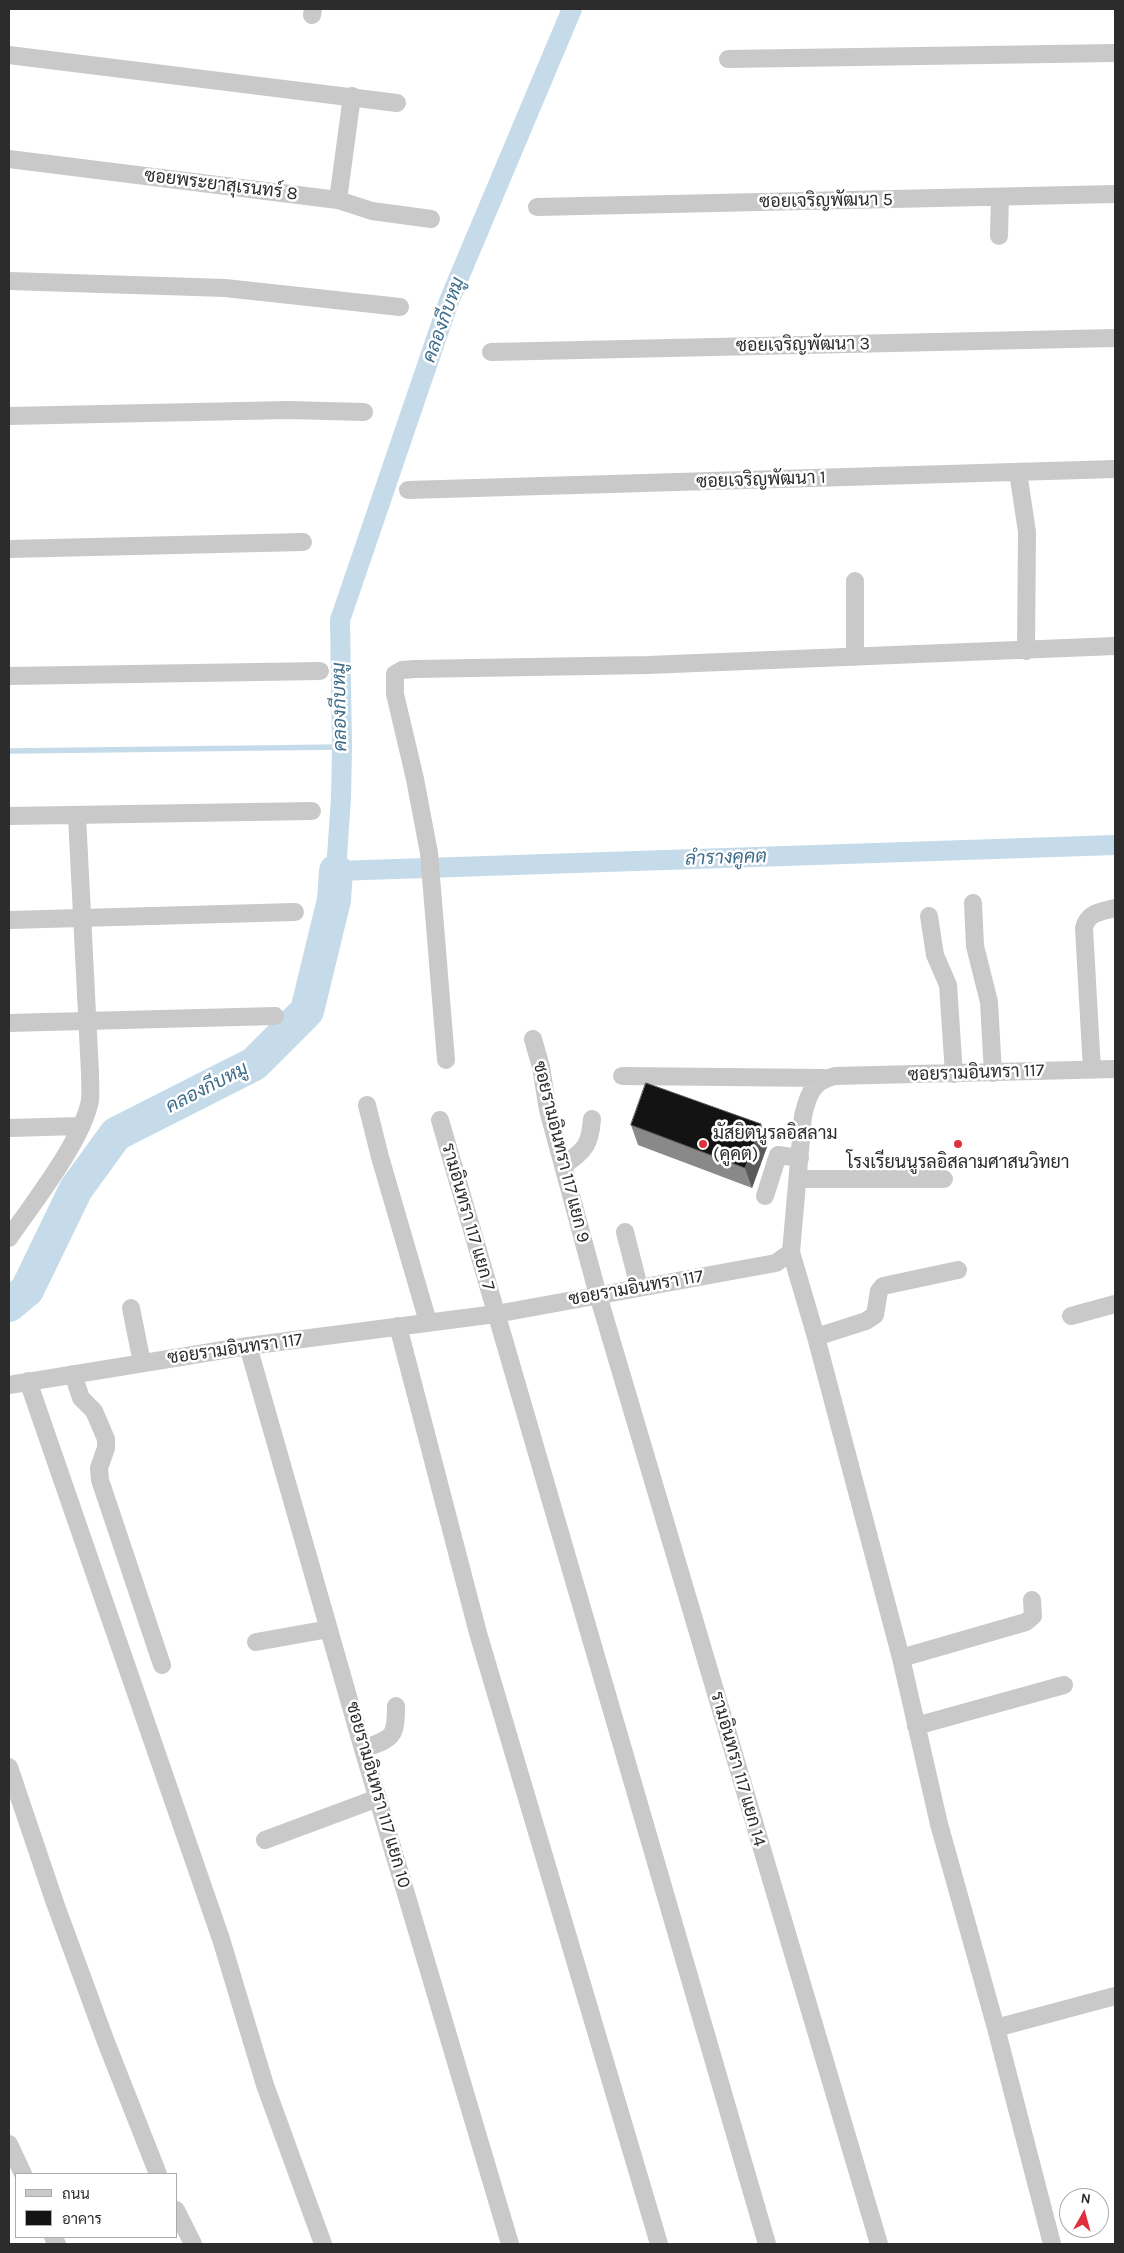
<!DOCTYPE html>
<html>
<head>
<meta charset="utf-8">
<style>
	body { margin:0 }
	#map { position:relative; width:1124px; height:2253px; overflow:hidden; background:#fff; font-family:Karla,Sarabun,sans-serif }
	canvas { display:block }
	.frame { position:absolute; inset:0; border:10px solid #2c2c2c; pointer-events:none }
	.legend { position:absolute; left:15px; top:2173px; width:162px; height:65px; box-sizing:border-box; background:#fff; border:1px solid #ababab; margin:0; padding:6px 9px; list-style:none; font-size:15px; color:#2c2c2c }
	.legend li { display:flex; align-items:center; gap:10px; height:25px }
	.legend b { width:25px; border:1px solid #ababab }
	.north { position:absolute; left:1059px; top:2188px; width:50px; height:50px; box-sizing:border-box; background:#fff; border:1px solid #ababab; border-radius:50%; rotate:7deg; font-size:14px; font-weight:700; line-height:20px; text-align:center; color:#2c2c2c }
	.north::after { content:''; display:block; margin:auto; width:18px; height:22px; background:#e0303e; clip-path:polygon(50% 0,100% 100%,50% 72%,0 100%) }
</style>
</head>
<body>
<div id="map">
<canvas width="1124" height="2253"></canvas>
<div class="frame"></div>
<ul class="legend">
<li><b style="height:6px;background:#c9c9c9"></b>ถนน</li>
<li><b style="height:14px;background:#131313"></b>อาคาร</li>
</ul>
<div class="north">N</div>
</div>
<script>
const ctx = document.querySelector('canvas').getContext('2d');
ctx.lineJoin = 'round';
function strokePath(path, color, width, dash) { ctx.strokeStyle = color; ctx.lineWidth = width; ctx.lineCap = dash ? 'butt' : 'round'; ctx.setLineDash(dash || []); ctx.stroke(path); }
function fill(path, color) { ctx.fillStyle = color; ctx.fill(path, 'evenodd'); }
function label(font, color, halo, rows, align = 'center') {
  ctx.font = font + ' Karla,Sarabun,sans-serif'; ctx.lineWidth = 5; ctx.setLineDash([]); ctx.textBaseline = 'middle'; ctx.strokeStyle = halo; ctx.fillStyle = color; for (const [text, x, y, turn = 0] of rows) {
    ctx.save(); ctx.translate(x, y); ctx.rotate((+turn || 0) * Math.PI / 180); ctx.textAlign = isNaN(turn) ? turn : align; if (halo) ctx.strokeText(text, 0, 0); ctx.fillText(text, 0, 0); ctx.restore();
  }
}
const stream = new Path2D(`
	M9,751l333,-4`);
const canal = new Path2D(`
	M572,9l-123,292 -109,319 2,127 -1,51 -5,73 779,-26`);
const river = new Path2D(`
	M9,1305l18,-15 49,-101 40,-55 138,-70 53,-53 27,-111 2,-29`);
const minor = new Path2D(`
	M312,15l1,-6
	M9,55l388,48
	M728,59l387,-6
	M9,159l329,41 34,11 59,8
	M338,200l14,-104
	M537,207l578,-13
	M999,236l1,-39
	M9,281l216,7 175,19
	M491,352l624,-14
	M9,416l279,-6 76,2
	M1018,472l9,60 -1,119
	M408,490l707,-21
	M9,549l294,-7
	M855,581v76
	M9,676l311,-5
	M9,816l303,-5
	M973,903l2,43 14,56 4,71
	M929,916l6,39 13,30 6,89
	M9,920l286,-8
	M9,1023l266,-7
	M533,1039l8,28 7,43 50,185 281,949
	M446,1060l-17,-207 -14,-74 -20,-85v-20l7,-4 13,-1 233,-4 467,-19
	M1092,1070l-8,-142c4,-16 17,-16 31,-20
	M622,1076l202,2
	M367,1105l13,52 48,165
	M440,1120l327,1124
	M9,1128l71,-2
	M563,1166c21,-16 27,-19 29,-47
	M798,1179h146
	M765,1196l13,-41 22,3
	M625,1232l14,55
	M9,1238c23,-33 75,-100 81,-138 1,-9 0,-18 0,-27l-13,-257
	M131,1308l11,55
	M1071,1316l44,-12
	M398,1326l80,307 181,611
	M816,1337l50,-16 9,-6 4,-24 4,-5 75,-16
	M248,1346l115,403 147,495
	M73,1374l8,24 13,13 12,28v9l-7,20 1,12 62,185
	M28,1381l193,558 44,146 58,159
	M9,1385l239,-39 248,-32 280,-51 15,-11
	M256,1642l73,-13
	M901,1658l125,-36 7,-6 -1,-16
	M916,1726l148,-41
	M363,1749c30,-11 33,-11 33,-43
	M9,1767l46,136 51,139 52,132
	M265,1840l113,-42
	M996,2028l119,-32
	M9,2144l14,30
	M176,2210l17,34
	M53,2237l4,7
	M1052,2244l-56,-216 -57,-204 -38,-166 -85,-321 -25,-85 12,-136c5,-21 9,-35 32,-40l280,-7`);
const wall = new Path2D(`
	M631,1125l137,19 -16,44 -114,-43z`);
const shadedWall = new Path2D(`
	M761,1124l7,20 -16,44 -7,-20z`);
const building = new Path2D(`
	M646,1083l115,41 -16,44 -114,-43z`);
const markers = [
	[703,1144,5,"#e0303e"],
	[958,1144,5,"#e0303e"]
];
const streetNames = [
	["ซอยพระยาสุเรนทร์ 8",221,185,7],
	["ซอยเจริญพัฒนา 5",826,201,-1],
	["ซอยเจริญพัฒนา 3",803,345,-1],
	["ซอยเจริญพัฒนา 1",761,480,-2],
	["ซอยรามอินทรา 117",976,1073,-2],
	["ซอยรามอินทรา 117 แยก 9",561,1152,76],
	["รามอินทรา 117 แยก 7",468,1217,74],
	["ซอยรามอินทรา 117",636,1288,-10],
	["ซอยรามอินทรา 117",235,1349,-8],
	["รามอินทรา 117 แยก 14",738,1769,74],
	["ซอยรามอินทรา 117 แยก 10",378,1795,74]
];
const poiNames = [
	["มัสยิตนูรลอิสลาม",713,1134],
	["(คูคต)",713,1155],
	["โรงเรียนนูรลอิสลามศาสนวิทยา",958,1163,"center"]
];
const waterNames = [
	["คลองกีบหมู",444,320,-70],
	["คลองกีบหมู",340,707,-91],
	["ลำรางคูคต",726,858,-2],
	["คลองกีบหมู",207,1088,-27]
];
strokePath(stream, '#c5dbe9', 5.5);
strokePath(canal, '#c5dbe9', 20);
strokePath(river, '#c5dbe9', 34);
strokePath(minor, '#c9c9c9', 18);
fill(wall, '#898989');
fill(shadedWall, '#5a5a5a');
fill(building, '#131313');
strokePath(building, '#5a5a5a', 1);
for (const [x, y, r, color] of markers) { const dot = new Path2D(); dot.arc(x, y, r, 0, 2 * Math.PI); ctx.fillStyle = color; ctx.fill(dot); strokePath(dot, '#fff', 2); }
label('18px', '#2c2c2c', '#fff', streetNames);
label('18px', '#2c2c2c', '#fff', poiNames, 'left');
label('italic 19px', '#3d6d8b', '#fff', waterNames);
</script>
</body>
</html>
